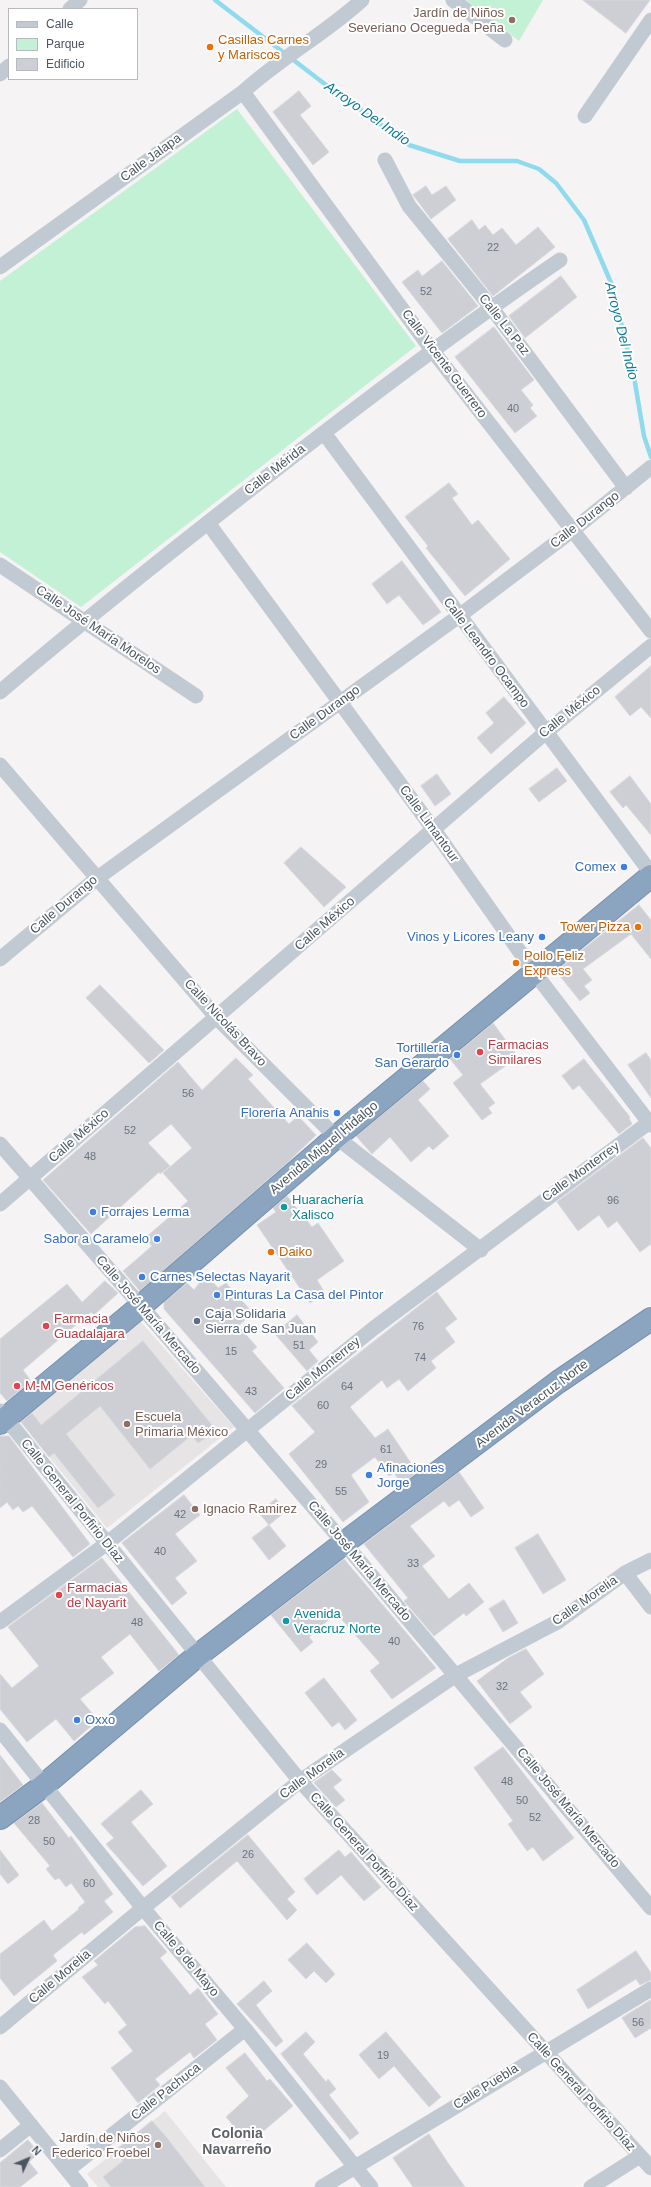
<!DOCTYPE html>
<html>
<head>
<meta charset="utf-8">
<style>
	body { margin:0 }
	#map { position:relative; width:651px; height:2187px; overflow:hidden; background:#f5f3f3; font-family:Arial,sans-serif }
	canvas { display:block }
	.legend { position:absolute; left:8px; top:8px; width:130px; height:72px; box-sizing:border-box; background:#fff; border:1px solid #b7bbc0; margin:0; padding:5px 7px; list-style:none; font-size:12px; color:#4a5661 }
	.legend li { display:flex; align-items:center; gap:8px; height:20px }
	.legend b { width:20px; border:1px solid #b7bbc0 }
	.north { position:absolute; left:8px; top:2139px; width:40px; height:40px; -webkit-text-stroke:3px #fff; paint-order:stroke; rotate:46deg; font-size:11px; font-weight:700; line-height:16px; text-align:center; color:#4a5661 }
	.north::after { content:''; display:block; margin:auto; width:14px; height:18px; background:#4a5661; clip-path:polygon(50% 0,100% 100%,50% 72%,0 100%) }
</style>
</head>
<body>
<div id="map">
<canvas width="651" height="2187"></canvas>
<ul class="legend">
<li><b style="height:5px;background:#c1cad2"></b>Calle</li>
<li><b style="height:11px;background:#c3f1d5"></b>Parque</li>
<li><b style="height:11px;background:#cdcfd5"></b>Edificio</li>
</ul>
<div class="north">N</div>
</div>
<script>
const ctx = document.querySelector('canvas').getContext('2d');
ctx.lineJoin = 'round';
function fill(path, color) { ctx.fillStyle = color; ctx.fill(path, 'evenodd'); }
function strokePath(path, color, width, dash) { ctx.strokeStyle = color; ctx.lineWidth = width; ctx.lineCap = dash ? 'butt' : 'round'; ctx.setLineDash(dash || []); ctx.stroke(path); }
function label(font, color, halo, rows, align = 'center') {
  ctx.font = font + ' Arial,sans-serif'; ctx.lineWidth = 4; ctx.setLineDash([]); ctx.textBaseline = 'middle'; ctx.strokeStyle = halo; ctx.fillStyle = color; for (const [text, x, y, turn = 0] of rows) {
    ctx.save(); ctx.translate(x, y); ctx.rotate((+turn || 0) * Math.PI / 180); ctx.textAlign = isNaN(turn) ? turn : align; if (halo) ctx.strokeText(text, 0, 0); ctx.fillText(text, 0, 0); ctx.restore();
  }
}
const education = new Path2D(`
	M141,1322l93,105 -127,101 -87,-107z
	M165,2111l61,76h-128l-11,-13z`);
const green = new Path2D(`
	M466,0h77l-24,41z
	M237,109l179,237 -335,261 -81,-55v-271z`);
const stream = new Path2D(`
	M215,0l115,88 79,57 51,16h57l22,8 17,14 28,37 28,65 22,92 10,59 7,21`);
const building = new Path2D(`
	M583,0h67l-24,33z
	M299,91l12,15 -11,9 29,37 -16,13 -40,-53z
	M426,186l6,9 14,-9 10,14 -25,19 -18,-24z
	M472,220l7,10 6,-5 8,10 9,-7 14,17 22,-18 17,20 -62,49 -45,-57z
	M442,261l36,45 -36,27 -40,-51 16,-12 4,6z
	M561,276l16,21 -52,41 -16,-22z
	M494,327l40,53 -13,10 12,15 -3,3 7,8 -22,17 -60,-76z
	M449,483l9,11 -6,4 20,27 6,-5 32,39 -45,37 -39,-48 2,-2 -23,-29z
	M402,561l39,51 -18,13 -24,-30 -12,9 -15,-20z
	M651,666v52l-10,-11 -11,9 -15,-19z
	M504,697l22,26 -35,31 -14,-16 17,-15 -8,-10z
	M557,768l10,13 -28,21 -10,-13z
	M437,774l14,20 -16,12 -14,-20z
	M630,776l21,28v31l-25,-30 -3,3 -13,-16z
	M301,847l45,40 -22,20 -40,-44z
	M639,905l12,15v39l-20,-25 -48,35 9,11 -8,6 6,7 -10,8 -24,-30z
	M100,985l64,65 -15,13 -63,-65z
	M493,1023l25,34 -38,27 15,19 -7,5 4,5 -10,7 -29,-37 10,-8 -13,-16z
	M646,1053l5,7v38l-23,-33z
	M236,1058l17,17 -5,4 41,45 9,-8 18,19 -29,28 -147,128 -17,-20 29,-25 -7,-8 43,-37 -25,-28 29,-25 -21,-24 -23,19 22,23 -10,8 -1,-2 -68,62 -48,-54 135,-118 24,28z
	M584,1059l46,58 -1,1 3,6 -13,10 -40,-49 -6,5 -11,-14z
	M423,1081l7,8 -12,11 31,36 -16,14 -4,-4 -18,16 -21,-25 -18,17 -16,-18z
	M643,1138l8,10v96l-11,8 -23,-31 -9,7 -9,-13 -21,16 -21,-29z
	M287,1196l25,31 6,-4 26,38 -27,19 8,13 -15,10 -53,-78 19,-13 -3,-4z
	M105,1281l13,12 -24,22 -3,-3 -68,58 8,11 -24,20 -7,-8v-54l67,-55 15,18z
	M212,1281l6,7 8,-5 27,30 -15,13 19,21 -5,4 32,37 -29,25 -91,-104v-7l23,-19 7,7 6,-8z
	M437,1292l20,27 -12,9 10,14 -24,19 5,7 -28,23 -9,-12 -12,9 -5,-8 -32,27 25,31 13,-9 29,43 -15,12 -8,-11 -5,3 -14,-19 -24,18 18,27 -26,20 -54,-68 26,-22 -23,-26z
	M297,1315l21,27 -9,8 9,11 -11,10 -32,-37z
	M143,1341l73,89 -18,13 -6,-8 -42,34 -50,-63 -34,28 49,61 -17,13 -44,-55 -5,4 -28,-35 11,-9 9,12z
	M0,1436h9l81,108 -17,13 -41,-51 -9,6 -5,-6 -5,4 -6,-8 -7,6z
	M459,1472l25,36 -13,9 -12,-17 -10,7 -5,-6 -34,25 25,30 -13,10 27,33 20,-16 15,19 -18,14 -2,-3 -30,23 -30,-35 4,-3 -44,-54z
	M184,1495l16,20 -25,19 22,27 -22,17 12,15 -15,12 -50,-62z
	M276,1499l10,12 -17,14 -10,-12z
	M269,1525l17,21 -17,14 -17,-22z
	M538,1534l28,46 -23,14 -28,-46z
	M102,1558l77,97 -20,16 -29,-37 -29,23 13,16 -34,26 18,21 -24,21 -18,-22 -29,23 -27,-33v-35l12,14 27,-22 -31,-39z
	M344,1559l92,109 -44,31 -22,-28 10,-8 -44,-50 -27,24 4,5 -12,10 -30,-37z
	M504,1600l14,23 -15,9 -14,-23z
	M526,1649l18,25 -24,18 12,15 -22,17 -33,-43 31,-23z
	M324,1678l33,42 -12,10 -6,-8 -7,5 -27,-34z
	M503,1747l71,91 -31,23 -10,-14 -6,4 -19,-27 5,-3 -39,-53z
	M0,1755l23,30 -23,17z
	M332,1770l10,10 -9,7 12,13 -9,7 -22,-24z
	M141,1790l12,14 -22,18 36,44 -24,20 -37,-42 8,-6 -13,-14z
	M42,1803l27,35 2,-2 42,58 -9,7 9,11 -29,23 -2,-3 -29,23 4,6 -43,35 -14,-18v-24l44,-34 8,11 27,-22 -1,-1 7,-6 -14,-19 -5,4 -7,-9 -4,2 -9,-11 4,-3 -36,-43z
	M248,1835l47,57 -8,7 10,11 -10,10 -50,-59 -57,47 -9,-11z
	M0,1850l19,25 -11,9 -8,-10z
	M339,1850l6,7 6,-5 30,35 -17,14 -23,-26 -24,20 -13,-16z
	M145,1926l22,26 -7,6 30,37 8,-7 20,26 -13,10 12,16 -23,18 -4,-6 -35,27 5,6 -22,18 -27,-35 22,-17 -15,-19 9,-7 -19,-24 -3,3 -23,-27 16,-12 -4,-4 41,-34z
	M307,1943l28,31 -9,9 -12,-12 -8,8 -18,-19z
	M636,1951l15,22v7l-11,5 -4,-6 -48,30 -11,-19z
	M264,1981l8,10 -16,14 27,36 -7,6 -39,-43z
	M651,2000v28l-16,10 -13,-20z
	M306,2032l9,10 -12,12 23,28 2,-3 8,10 -7,6 30,38 -9,7 -69,-86z
	M386,2032l55,65 -12,10 -35,-41 -15,13 -20,-24z
	M245,2053l22,28 3,-2 23,27 -32,27 -1,-2 -13,10 -21,-24 23,-21 -23,-28z
	M152,2121l15,17 38,49h-94l-8,-10 20,-16 -7,-11z
	M429,2134l19,29 17,24h-52l-20,-29z
	M28,2140l11,13 -10,9 9,11 -18,14h-20v-24z`);
const minor = new Path2D(`
	M453,0l52,40
	M70,9l10,-9
	M0,74l9,-8
	M243,92l189,258 219,281
	M585,116l66,-96
	M385,160l24,46 82,101 135,181
	M0,267l243,-175c37,-34 82,-58 119,-92
	M324,433l327,440
	M208,523l226,307 100,142 117,153
	M0,565l196,131
	M0,692c86,-74 175,-144 265,-214 97,-75 194,-149 295,-218
	M0,765l217,253 119,119 145,113
	M0,959l96,-80 363,-263 114,-86 78,-63
	M0,1144l141,162 203,237 307,365
	M0,1204l546,-472 105,-86
	M0,1411l300,370 351,387
	M625,1573l26,34
	M0,1622l106,-78 268,-216 277,-207
	M0,1730l143,178 102,121 126,158
	M0,2027l143,-119 157,-127 156,-106 103,-54 66,-48 26,-13
	M0,2087l81,100
	M0,2150l31,-25
	M68,2170l177,-141
	M322,2187l329,-198
	M591,2187l49,-31`);
const highway = new Path2D(`
	M0,1423l141,-117 195,-169 315,-261
	M0,1818l43,-32 154,-130 147,-113 214,-161 93,-63`);
const markers = [
	[512,20,4,"#8d6e63"],
	[210,47,4,"#e8710a"],
	[624,867,4,"#3f7fe0"],
	[638,927,4,"#e8710a"],
	[542,937,4,"#3f7fe0"],
	[516,963,4,"#e8710a"],
	[480,1052,4,"#e0444e"],
	[457,1055,4,"#3f7fe0"],
	[337,1113,4,"#3f7fe0"],
	[284,1207,4,"#0f9aa8"],
	[93,1212,4,"#3f7fe0"],
	[157,1239,4,"#3f7fe0"],
	[271,1252,4,"#e8710a"],
	[142,1277,4,"#3f7fe0"],
	[217,1295,4,"#3f7fe0"],
	[197,1321,4,"#5c6f8a"],
	[46,1326,4,"#e0444e"],
	[17,1386,4,"#e0444e"],
	[127,1424,4,"#8d6e63"],
	[369,1475,4,"#3f7fe0"],
	[195,1509,4,"#8d6e63"],
	[59,1595,4,"#e0444e"],
	[286,1621,4,"#0f9aa8"],
	[77,1720,4,"#3f7fe0"],
	[158,2145,4,"#8d6e63"]
];
const numberNames = [
	["22",493,248],
	["52",426,292],
	["40",513,409],
	["56",188,1094],
	["52",130,1131],
	["48",90,1157],
	["96",613,1201],
	["76",418,1327],
	["51",299,1346],
	["15",231,1352],
	["74",420,1358],
	["64",347,1387],
	["43",251,1392],
	["60",323,1406],
	["61",386,1450],
	["29",321,1465],
	["55",341,1492],
	["42",180,1515],
	["40",160,1552],
	["33",413,1564],
	["48",137,1623],
	["40",394,1642],
	["32",502,1687],
	["48",507,1782],
	["50",522,1801],
	["52",535,1818],
	["28",34,1821],
	["50",49,1842],
	["26",248,1855],
	["60",89,1884],
	["56",638,2023],
	["19",383,2056]
];
const educationNames = [
	["Jardín de Niños",504,13],
	["Severiano Ocegueda Peña",504,28],
	["Escuela",135,1417,"left"],
	["Primaria México",135,1432,"left"],
	["Ignacio Ramirez",203,1509,"left"],
	["Jardín de Niños",150,2138],
	["Federico Froebel",150,2153]
];
const foodNames = [
	["Casillas Carnes",218,40],
	["y Mariscos",218,55],
	["Tower Pizza",630,927,"right"],
	["Pollo Feliz",524,956],
	["Express",524,971],
	["Daiko",279,1252]
];
const streetNames = [
	["Calle Jalapa",151,158,-36],
	["Calle La Paz",504,325,52],
	["Calle Vicente Guerrero",444,364,53],
	["Calle Mérida",275,470,-38],
	["Calle Durango",585,520,-38],
	["Calle José María Morelos",98,630,34],
	["Calle Leandro Ocampo",486,653,53],
	["Calle México",570,712,-39],
	["Calle Durango",325,713,-36],
	["Calle Limantour",429,824,54],
	["Calle Durango",64,905,-40],
	["Calle México",325,924,-41],
	["Calle Nicolás Bravo",225,1023,47],
	["Calle México",79,1136,-41],
	["Avenida Miguel Hidalgo",324,1148,-40],
	["Calle Monterrey",581,1172,-36],
	["Calle José María Mercado",148,1315,49],
	["Calle Monterrey",323,1369,-39],
	["Avenida Veracruz Norte",532,1404,-37],
	["Calle General Porfirio Díaz",72,1501,51],
	["Calle José María Mercado",359,1561,50],
	["Calle Morelia",585,1601,-35],
	["Calle Morelia",312,1774,-36],
	["Calle José María Mercado",568,1808,50],
	["Calle General Porfirio Díaz",364,1852,48],
	["Calle 8 de Mayo",186,1959,50],
	["Calle Morelia",60,1977,-40],
	["Calle Puebla",486,2087,-32],
	["Calle Pachuca",166,2092,-38],
	["Calle General Porfirio Díaz",581,2092,48]
];
const shopNames = [
	["Comex",616,867],
	["Vinos y Licores Leany",534,937],
	["Tortillería",449,1048],
	["San Gerardo",449,1063],
	["Florería Anahis",329,1113],
	["Forrajes Lerma",101,1212,"left"],
	["Sabor a Caramelo",149,1239],
	["Carnes Selectas Nayarit",150,1277,"left"],
	["Pinturas La Casa del Pintor",225,1295,"left"],
	["Afinaciones",377,1468,"left"],
	["Jorge",377,1483,"left"],
	["Oxxo",85,1720,"left"]
];
const healthNames = [
	["Farmacias",488,1045],
	["Similares",488,1060],
	["Farmacia",54,1319],
	["Guadalajara",54,1334],
	["M-M Genéricos",25,1386],
	["Farmacias",67,1588],
	["de Nayarit",67,1603]
];
const cultureNames = [
	["Huarachería",292,1200],
	["Xalisco",292,1215],
	["Avenida",294,1614],
	["Veracruz Norte",294,1629]
];
const serviceNames = [
	["Caja Solidaria",205,1314],
	["Sierra de San Juan",205,1329]
];
const waterNames = [
	["Arroyo Del Indio",367,114,35],
	["Arroyo Del Indio",621,331,76]
];
const neighbourhoodNames = [
	["Colonia",237,2134],
	["Navarreño",237,2150]
];
fill(education, '#e6e4e5');
fill(green, '#c3f1d5');
strokePath(stream, '#90daee', 4.5);
fill(building, '#cdcfd5');
strokePath(building, '#d7d9de', 1);
strokePath(highway, '#7690ad', 24);
strokePath(minor, '#c1cad2', 15);
strokePath(highway, '#8ba5c1', 22);
for (const [x, y, r, color] of markers) { const dot = new Path2D(); dot.arc(x, y, r, 0, 2 * Math.PI); ctx.fillStyle = color; ctx.fill(dot); strokePath(dot, '#fff', 1.5); }
label('11px', '#6b747e', null, numberNames);
label('13px', '#785e54', '#fff', educationNames, 'right');
label('13px', '#c56008', '#fff', foodNames, 'left');
label('13px', '#4a5661', '#fff', streetNames);
label('13px', '#366cbe', '#fff', shopNames, 'right');
label('13px', '#be3a42', '#fff', healthNames, 'left');
label('13px', '#0d838f', '#fff', cultureNames, 'left');
label('13px', '#4e5e75', '#fff', serviceNames, 'left');
label('italic 14px', '#0c7c9b', '#fff', waterNames);
label('bold 14px', '#5f6368', '#fff', neighbourhoodNames);
</script>
</body>
</html>
